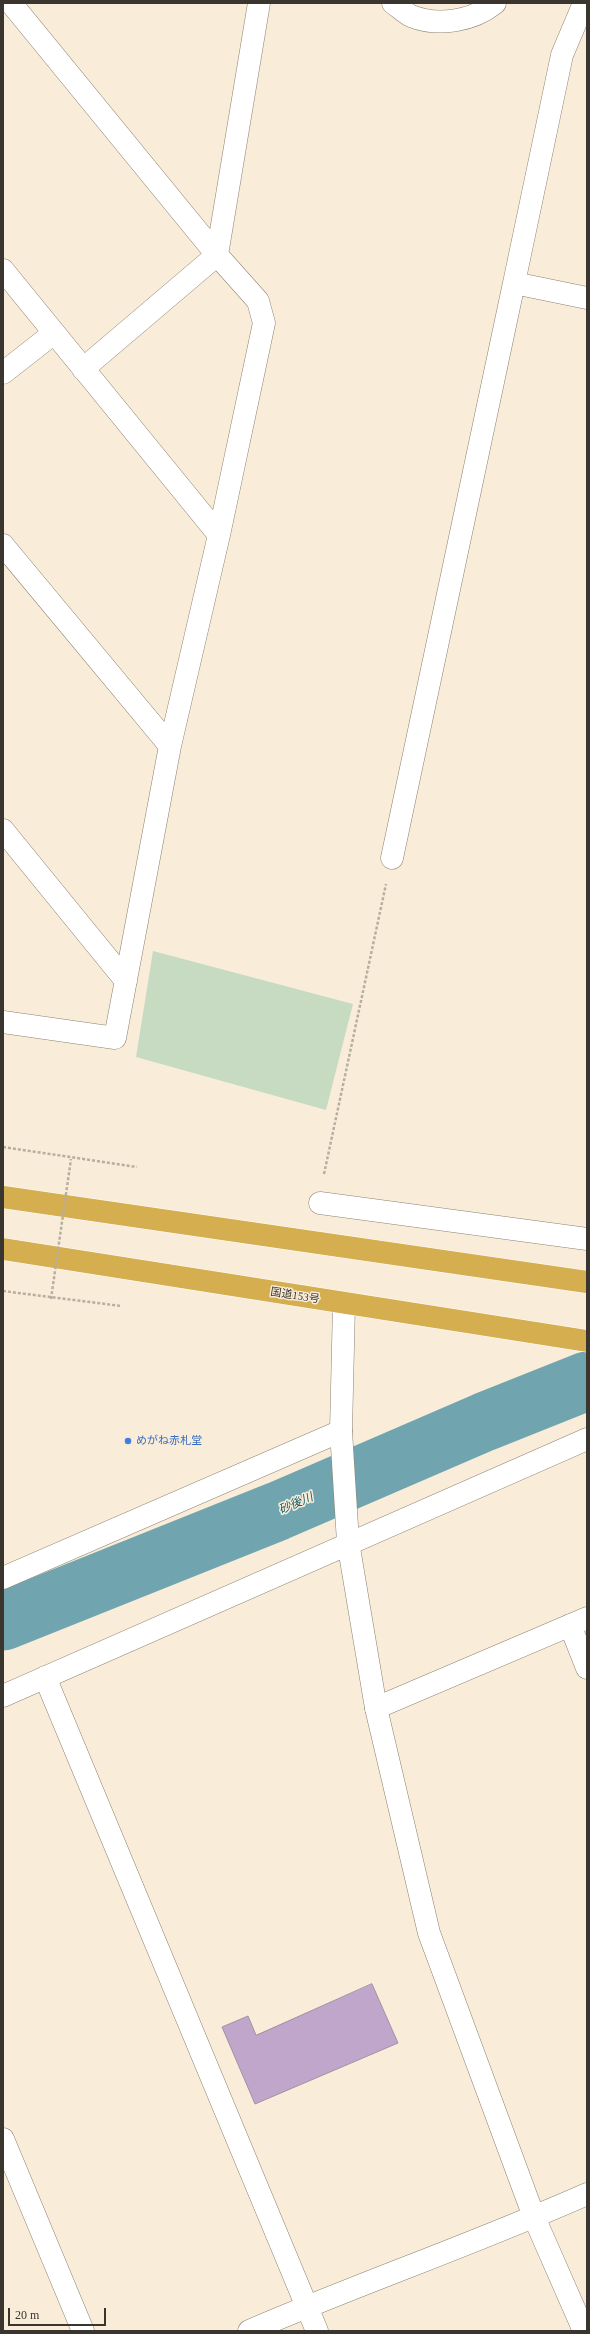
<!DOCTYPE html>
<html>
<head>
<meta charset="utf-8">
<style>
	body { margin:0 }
	#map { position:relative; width:590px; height:2334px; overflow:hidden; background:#f9edda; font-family:"Times New Roman",serif }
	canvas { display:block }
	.frame { position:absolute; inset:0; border:4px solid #3a352e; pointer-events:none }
	.scale { position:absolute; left:8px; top:2308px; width:98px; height:18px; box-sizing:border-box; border:2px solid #3a352e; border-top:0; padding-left:5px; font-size:12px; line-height:14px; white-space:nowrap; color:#3a352e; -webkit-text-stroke:3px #f9edda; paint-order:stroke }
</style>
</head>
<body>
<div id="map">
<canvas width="590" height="2334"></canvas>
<div class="frame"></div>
<div class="scale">20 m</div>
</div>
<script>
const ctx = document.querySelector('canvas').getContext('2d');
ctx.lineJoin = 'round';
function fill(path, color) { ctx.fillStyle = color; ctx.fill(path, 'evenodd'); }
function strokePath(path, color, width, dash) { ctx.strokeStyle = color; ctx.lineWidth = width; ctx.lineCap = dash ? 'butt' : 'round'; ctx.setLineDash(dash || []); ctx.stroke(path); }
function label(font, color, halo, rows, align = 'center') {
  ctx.font = font + ' "Times New Roman","Noto Sans JP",serif'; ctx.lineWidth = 3; ctx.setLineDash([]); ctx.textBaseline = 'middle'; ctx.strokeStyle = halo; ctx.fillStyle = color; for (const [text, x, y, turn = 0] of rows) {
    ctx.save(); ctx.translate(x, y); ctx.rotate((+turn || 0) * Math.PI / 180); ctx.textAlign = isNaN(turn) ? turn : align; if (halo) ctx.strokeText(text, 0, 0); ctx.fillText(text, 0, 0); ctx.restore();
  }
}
const green = new Path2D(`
	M153,951l200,53 -27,106 -190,-53z`);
const river = new Path2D(`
	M3,1621l275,-110 206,-89 103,-41`);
const building = new Path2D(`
	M372,1984l26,59 -143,61 -33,-77 26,-11 8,19z`);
const path = new Path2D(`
	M3,1147l134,20
	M324,1174l62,-290
	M3,1291l118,15`);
const minor = new Path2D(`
	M393,3c6,4 12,10 18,13 27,11 62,5 84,-13
	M3,270l216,265
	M514,283l48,-228 22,-52
	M83,369l134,-114 42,-252
	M3,373l51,-40
	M3,545l167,201
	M3,830l123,151
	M392,858l122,-575 73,15
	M3,1022l112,16 55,-292 49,-211 45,-212 -6,-22 -41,-46 -206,-252
	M320,1203l267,36
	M3,1578l338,-147
	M570,1625l17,43
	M45,1677l272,654
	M3,1696l584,-257
	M376,1708l211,-90
	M3,2139l80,192
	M249,2331c112,-48 227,-88 338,-137`);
const tertiary = new Path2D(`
	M344,1304l-3,127 7,111 28,166 53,225 105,284 50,114`);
const trunk = new Path2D(`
	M3,1197l584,85
	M3,1249l584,92`);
const pathBridge = new Path2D(`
	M51,1299l20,-140`);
const markers = [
	[128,1441,4,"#3f7fe0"]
];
const streetNames = [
	["国道153号",295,1296,9]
];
const shopNames = [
	["めがね赤札堂",136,1441]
];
const waterNames = [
	["砂後川",296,1504,-23]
];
fill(green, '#c7dac2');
strokePath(river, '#70a5af', 59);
fill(building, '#bfa6ca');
strokePath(building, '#9e92a3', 1);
strokePath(minor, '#8d8271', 23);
strokePath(tertiary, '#8d8271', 23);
strokePath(trunk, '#fff', 23);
strokePath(path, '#b8ae9f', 2.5, [3, 2]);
strokePath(minor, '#fff', 22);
strokePath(tertiary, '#fff', 22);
strokePath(trunk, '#d4ae4f', 22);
strokePath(pathBridge, '#b8ae9f', 2.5, [3, 2]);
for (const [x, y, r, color] of markers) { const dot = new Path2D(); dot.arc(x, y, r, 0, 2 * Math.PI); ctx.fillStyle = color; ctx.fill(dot); strokePath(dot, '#f9edda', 1.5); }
label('11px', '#3a352e', '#f9edda', streetNames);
label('11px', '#366cbe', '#f9edda', shopNames, 'left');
label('italic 12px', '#16606a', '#f9edda', waterNames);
</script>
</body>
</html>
